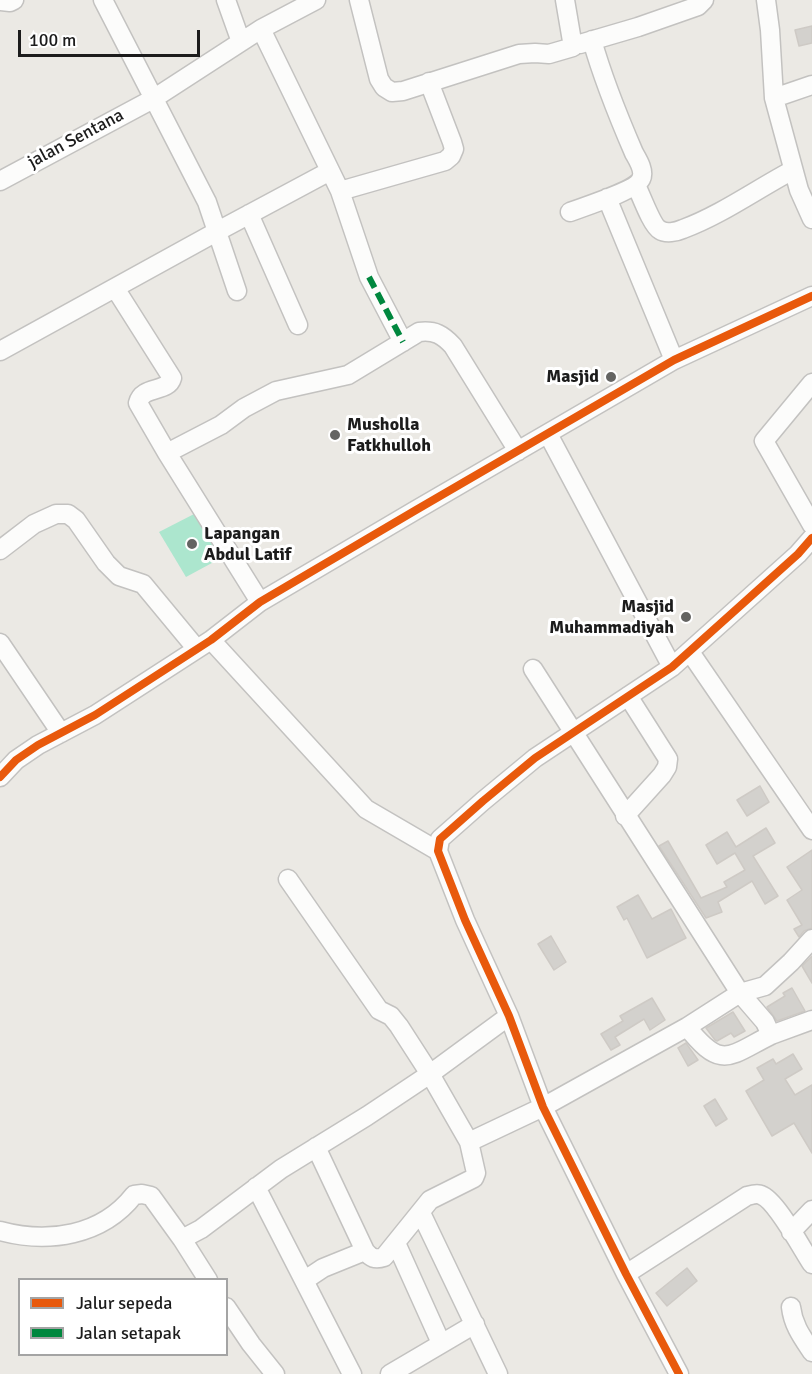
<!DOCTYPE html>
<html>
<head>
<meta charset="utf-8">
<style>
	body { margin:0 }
	#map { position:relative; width:812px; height:1374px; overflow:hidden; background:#ebe9e4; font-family:Signika,sans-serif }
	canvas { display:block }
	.legend { position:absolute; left:18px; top:1278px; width:210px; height:78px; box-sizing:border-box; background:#fff; border:2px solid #a4a4a4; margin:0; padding:8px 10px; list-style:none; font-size:18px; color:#1c1c1c }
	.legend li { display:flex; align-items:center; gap:12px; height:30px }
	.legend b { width:30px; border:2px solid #a4a4a4 }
	.scale { position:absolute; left:18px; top:30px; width:182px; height:27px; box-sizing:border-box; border:3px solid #1c1c1c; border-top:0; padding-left:8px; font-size:18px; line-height:21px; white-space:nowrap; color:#1c1c1c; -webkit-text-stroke:4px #fff; paint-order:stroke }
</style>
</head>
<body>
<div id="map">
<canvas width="812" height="1374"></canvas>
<ul class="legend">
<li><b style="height:8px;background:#e8590c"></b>Jalur sepeda</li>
<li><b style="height:8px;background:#00873e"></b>Jalan setapak</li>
</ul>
<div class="scale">100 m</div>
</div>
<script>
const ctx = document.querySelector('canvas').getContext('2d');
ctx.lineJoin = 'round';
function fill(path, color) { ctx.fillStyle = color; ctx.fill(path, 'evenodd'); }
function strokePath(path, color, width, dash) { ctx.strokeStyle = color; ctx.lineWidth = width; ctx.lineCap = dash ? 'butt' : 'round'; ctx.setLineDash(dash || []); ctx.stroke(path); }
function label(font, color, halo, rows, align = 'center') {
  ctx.font = font + ' Signika,sans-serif'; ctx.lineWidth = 6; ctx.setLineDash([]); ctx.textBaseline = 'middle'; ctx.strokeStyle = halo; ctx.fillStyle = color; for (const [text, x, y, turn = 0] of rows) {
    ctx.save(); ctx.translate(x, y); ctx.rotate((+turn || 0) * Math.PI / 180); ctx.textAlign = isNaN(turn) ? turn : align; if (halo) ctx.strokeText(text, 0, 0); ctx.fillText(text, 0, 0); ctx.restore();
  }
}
const pitch = new Path2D(`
	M198,512l25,45 -37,20 -27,-45z`);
const building = new Path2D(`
	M812,26v17l-13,3 -4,-16z
	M760,786l9,16 -22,14 -10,-16z
	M766,828l9,15 -22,13 25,40 -13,8 -13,-23 -34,21 4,10 -16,6 -47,-72 9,-5 33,57 26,-11 -3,-5 21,-12 -10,-17 -18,11 -11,-19 21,-13 9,15z
	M812,850v78l-8,3 -5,6 -5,-8 8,-4 -15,-25 15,-10 -15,-23z
	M638,895l14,24 19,-10 15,29 -39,20 -20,-40 -3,2 -7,-13z
	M551,936l15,26 -12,8 -16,-26z
	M812,956v27l-10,-17z
	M792,988l13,23 -28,10 -10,-14 18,-11 -2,-3z
	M652,998l13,22 -15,10 -6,-11 -29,18 5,8 -9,5 -10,-16 22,-13 -3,-5z
	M733,1012l12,19 -11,6 -3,-4 -14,8 -2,-1 -9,-12z
	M686,1043l12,17 -10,6 -10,-18z
	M793,1054l9,15 -17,10 10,16 17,-10v68l-18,-30 -22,13 -26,-45 18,-11 -7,-12 16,-9 3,5z
	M715,1099l12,20 -11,7 -12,-20z
	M687,1268l10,13 -30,25 -11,-13z`);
const minor = new Path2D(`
	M103,0l104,202 30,89
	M226,0l15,42
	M359,0l20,79 5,8 8,5 11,-1 116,-37 16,-1 14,1 24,-7 -8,-47
	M766,0l4,30 4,68 25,92 13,29
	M0,1l10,1 4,-2
	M261,29l79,162 29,86 34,65
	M580,44l58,-17 60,-21 6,-6
	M774,98l38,-13
	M0,181l153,-82 108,-70 55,-29
	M636,185c5,10 16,41 24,45 6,4 16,2 23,-1 38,-14 74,-40 110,-59
	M340,191l105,-30 6,-5 3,-7 -2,-7 -23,-60
	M607,198l67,162
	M570,212c13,-5 67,-22 71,-33 4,-8 -3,-19 -7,-26 -16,-37 -31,-74 -42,-113
	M249,214l49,111
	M115,288l57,90c-4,15 -30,7 -34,25l29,50 93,149
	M0,351l218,-120 112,-60
	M812,383l-48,58 48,84
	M548,434l124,233
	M167,453l54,-28 23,-17 32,-17 72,-16 71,-43c16,-2 24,3 34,14l65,105
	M0,550l34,-26 22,-10h12l8,6 30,43 13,13 24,8 53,64
	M211,640l155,169 72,42
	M0,643l61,90
	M690,652l122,178
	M533,669l207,324 25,29 6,13 41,-15
	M0,777l16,-17 22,-15 57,-30 116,-75 49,-38 156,-92 258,-150 138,-64
	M625,816l37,-41 5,-8 1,-8 -40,-63
	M288,879l91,131 12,6 8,10 31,48 39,68 74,-35 144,-80 53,-34 25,-7 26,-24 21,-23
	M687,1027c35,44 42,29 84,8
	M316,1147l49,104c6,7 10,9 19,6l46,-57 44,-22 2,-5 -7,-31
	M256,1187l96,187
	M421,1213l77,161
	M0,1231c48,13 102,5 134,-36l8,-1 9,2 31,43
	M791,1232l21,-22
	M396,1243l45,100
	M626,1274l121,-78c4,-1 10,-3 14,-1 15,5 41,54 51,69
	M208,1280l-26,-41 19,-10 80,-60 86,-53 63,-42 79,-58
	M305,1280l18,-12 42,-17
	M226,1307l25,37 24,30
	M791,1307c2,18 11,30 21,45
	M390,1374l85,-50
	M679,1374l-53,-100 -83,-167 -34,-91 -44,-96 -27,-69 2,-12 43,-38 52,-43 137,-91 126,-113 14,-16`);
const quiet = new Path2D(`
	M369,277l34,65`);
const cycleway = new Path2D(`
	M0,777l16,-17 22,-15 57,-30 116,-75 49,-38 156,-92 258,-150 138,-64
	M679,1374l-53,-100 -83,-167 -34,-91 -44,-96 -27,-69 2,-12 43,-38 52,-43 137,-91 126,-113 14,-16`);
const markers = [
	[611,377,6,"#646462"],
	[335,435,6,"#646462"],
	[192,544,6,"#646462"],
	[686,617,6,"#646462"]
];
const streetNames = [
	["jalan Sentana",76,139,-28]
];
const poiNames = [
	["Masjid",599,377],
	["Musholla",347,425,"left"],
	["Fatkhulloh",347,446,"left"],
	["Lapangan",204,534,"left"],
	["Abdul Latif",204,555,"left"],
	["Masjid",674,607],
	["Muhammadiyah",674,628]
];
fill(pitch, '#ace6ce');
fill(building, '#d3d1cd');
strokePath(building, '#cecac5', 1.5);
strokePath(minor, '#c3c2c0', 21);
strokePath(minor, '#fcfcfb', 18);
strokePath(quiet, '#00873e', 6, [12, 6]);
strokePath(cycleway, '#e8590c', 8);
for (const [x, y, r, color] of markers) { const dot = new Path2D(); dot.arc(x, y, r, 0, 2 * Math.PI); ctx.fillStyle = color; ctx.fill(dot); strokePath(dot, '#fff', 2); }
label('18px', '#1c1c1c', '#fff', streetNames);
label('bold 18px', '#1c1c1c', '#fff', poiNames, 'right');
</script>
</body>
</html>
